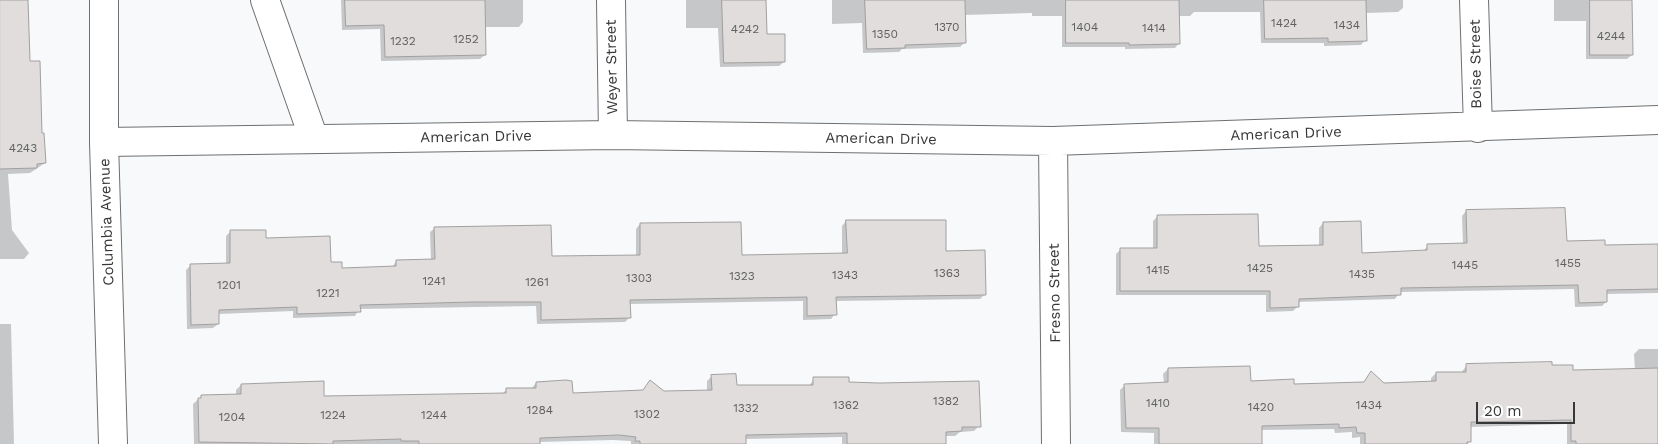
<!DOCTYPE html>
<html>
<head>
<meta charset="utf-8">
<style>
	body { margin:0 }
	#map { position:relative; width:1658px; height:444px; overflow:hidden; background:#f7f9fb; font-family:"Work Sans",sans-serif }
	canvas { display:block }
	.scale { position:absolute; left:1476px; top:402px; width:99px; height:22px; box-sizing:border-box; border:2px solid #363738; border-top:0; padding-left:6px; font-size:15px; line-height:18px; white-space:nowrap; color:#363738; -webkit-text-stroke:4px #fff; paint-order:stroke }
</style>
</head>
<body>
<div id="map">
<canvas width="1658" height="444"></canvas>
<div class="scale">20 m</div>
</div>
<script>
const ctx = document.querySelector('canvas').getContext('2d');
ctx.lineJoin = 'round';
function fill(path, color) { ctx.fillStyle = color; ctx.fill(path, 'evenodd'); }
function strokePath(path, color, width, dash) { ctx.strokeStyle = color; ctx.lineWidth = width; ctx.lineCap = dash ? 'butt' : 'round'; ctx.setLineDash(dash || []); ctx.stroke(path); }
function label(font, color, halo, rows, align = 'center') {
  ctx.font = font + ' "Work Sans",sans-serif'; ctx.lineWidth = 5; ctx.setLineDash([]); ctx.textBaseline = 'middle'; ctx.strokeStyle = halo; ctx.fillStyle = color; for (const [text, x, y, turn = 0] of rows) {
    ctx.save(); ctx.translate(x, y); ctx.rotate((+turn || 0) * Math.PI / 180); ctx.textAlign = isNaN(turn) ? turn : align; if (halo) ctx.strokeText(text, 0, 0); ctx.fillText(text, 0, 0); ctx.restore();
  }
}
const shadow = new Path2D(`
	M0,0h28l1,62 16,101 -15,10 -22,1 4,56 17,23 -5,6h-24z
	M341,0h182v22l-4,5h-35l1,28 -5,4 -99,2 -1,-32 -38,1z
	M686,0h79v36l19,26 -5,4 -59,1 -2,-39h-32z
	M832,0h571v8l-5,4 -33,1v27l-4,5 -37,1v-3h-63l-1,-31h-66l-4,4h-12l1,27 -4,5 -50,1v-2h-63v-31h-30v-3l-68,2v28l-4,4 -58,2 -3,3 -36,1 -1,-30 -30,1z
	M1554,0h77l1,55 -5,4h-41v-38h-32z
	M1466,211l99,31 39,4h54v47l-52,1v8l-4,4 -27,1 -1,-18 -174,3 -5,7 -98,3 1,4 -5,5 -27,1v-17h-150v-41l4,-4 33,-1v-28l5,-5 100,32 61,-2v-18l4,-5 38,31 62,-2 5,-7 35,-1 -1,-28z
	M846,221l99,31 40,42 -5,5 -145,2v13l-4,5 -28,1v-19l-174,3 1,13 -5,5 -88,2 -1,-18 -177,3 -4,7 -62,2v-7l-75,3v10l-5,4 -26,1 -1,-59 5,-5 35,-1v-28l4,-4 34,7 77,30 51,-1 4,-7 35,-1 -1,-28 5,-4 116,29h85v-28l4,-5 100,32 102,-2v-28z
	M0,324h11l3,120h-14z
	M1639,349h19v95h-91v-20l-97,3v14l-3,3h-107v-7l-8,1v-6l-17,1 -1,-4 -74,1 1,14h-107v-11l-33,-1 -1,-42 5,-5 39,-2 -1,-9 5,-5 82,13 43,3 70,-2 8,-10 13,11 47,-2v-4l5,-5h25l6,-8 84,1 21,6 63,-2 -1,-16z
	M712,376l24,11 73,-1 5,-7 34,4 131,43 -5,5 -14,1 -5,4h-10v8h-103v-7l-97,2v5h-114v-3l-18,-1 -74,2v2h-345l-1,-40 9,-8h34v-6l5,-5 82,12 179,-3 4,-4 25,-1 5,-6 36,11 70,-2 8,-10 13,11 44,-1v-11z`);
const building = new Path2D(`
	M0,0h28l2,61h10l2,72h2l2,30 -9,1v4l-37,1z
	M345,0h140l1,55 -101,2 -1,-32 -38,1z
	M722,0h44l1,34h18v28l-61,1z
	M865,0h100l1,43 -61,2v3l-38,1z
	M1066,0h113l1,44 -51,1v-2h-63z
	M1264,0h102l1,41 -39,1v-4l-63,1z
	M1590,0h42l1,55h-43z
	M1565,208l2,33 38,-1v5l53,-1v45l-51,1v12l-28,1 -1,-18 -177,3v7l-102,4v8l-29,1v-17h-150v-43h37v-33l101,-1 1,32 64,-1v-23l38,-1 1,32 65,-3v-6l40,-1 -1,-33z
	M846,220h100v31l39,-1 1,45 -150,2 1,18 -30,1v-19l-177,3 1,18 -90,2v-18h-68l-113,3 1,7 -64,2v-7l-78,3v14l-28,1 -1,-61 40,-1v-33h36v8l64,-2 1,26h11v6l54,-2v-6l39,-1 -1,-32 117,-2 1,31 88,-1v-32l101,-1 1,33 105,-2z
	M1552,362v3h21v5l85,-2v76h-82v-3h-5v-21l-100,2v20h-4v2h-102v-11h-8l-1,-6 -17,1v-4l-77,2v18h-103v-16h-33l-2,-44 44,-2v-14l82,-2 1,15 43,-2v5l70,-2 7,-11 13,12 52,-2v-9h30v-8z
	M736,374l1,11h76v-8h36v5l30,1 100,-2 2,46h-19v4l-16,1v12h-99v-11l-101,2v9h-106v-3h-5l1,-4 -17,-2 -79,3v6h-121v-3h-18v-2l-68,2v3l-134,-2 -1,-44h3v-3l40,-1v-10l83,-3v15l182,-3v-5h30v-6l30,-2 6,1 1,12 70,-3 7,-10 14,11 48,-1 -1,-15z`);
const minor = new Path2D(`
	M265,0l49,139
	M611,0l2,135
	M1474,0l4,128
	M1053,141l3,303
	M104,142l509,-7 440,6 605,-21`);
const tertiary = new Path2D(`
	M104,0v142l9,302`);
const numberNames = [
	["1424",1284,23],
	["1434",1347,25],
	["1370",947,27],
	["1404",1085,27],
	["1414",1154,28],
	["4242",745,29],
	["1350",885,34],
	["4244",1611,36],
	["1252",466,39],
	["1232",403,41],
	["4243",23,148],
	["1455",1568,263],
	["1445",1465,265],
	["1425",1260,268],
	["1415",1158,270],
	["1363",947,273],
	["1435",1362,274],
	["1343",845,275],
	["1323",742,276],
	["1303",639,278],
	["1241",434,281],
	["1261",537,282],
	["1201",229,285],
	["1221",328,293],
	["1382",946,401],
	["1410",1158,403],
	["1362",846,405],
	["1434",1369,405],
	["1420",1261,407],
	["1332",746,408],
	["1284",540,410],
	["1302",647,414],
	["1224",333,415],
	["1244",434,415],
	["1204",232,417]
];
const streetNames = [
	["Boise Street",1476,64,-91],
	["Weyer Street",612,67,-91],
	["American Drive",1286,134,-2],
	["American Drive",476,137,-1],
	["American Drive",881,139,1],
	["Columbia Avenue",107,222,-92],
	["Fresno Street",1055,293,-91]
];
fill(shadow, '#0003');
fill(building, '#e0dddc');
strokePath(building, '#a29f9f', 1);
strokePath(minor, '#6e6f71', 30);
strokePath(tertiary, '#6e6f71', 30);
strokePath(minor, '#fff', 28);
strokePath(tertiary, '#fff', 28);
label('12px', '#606061', null, numberNames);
label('15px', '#363738', '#fff', streetNames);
</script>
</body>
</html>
